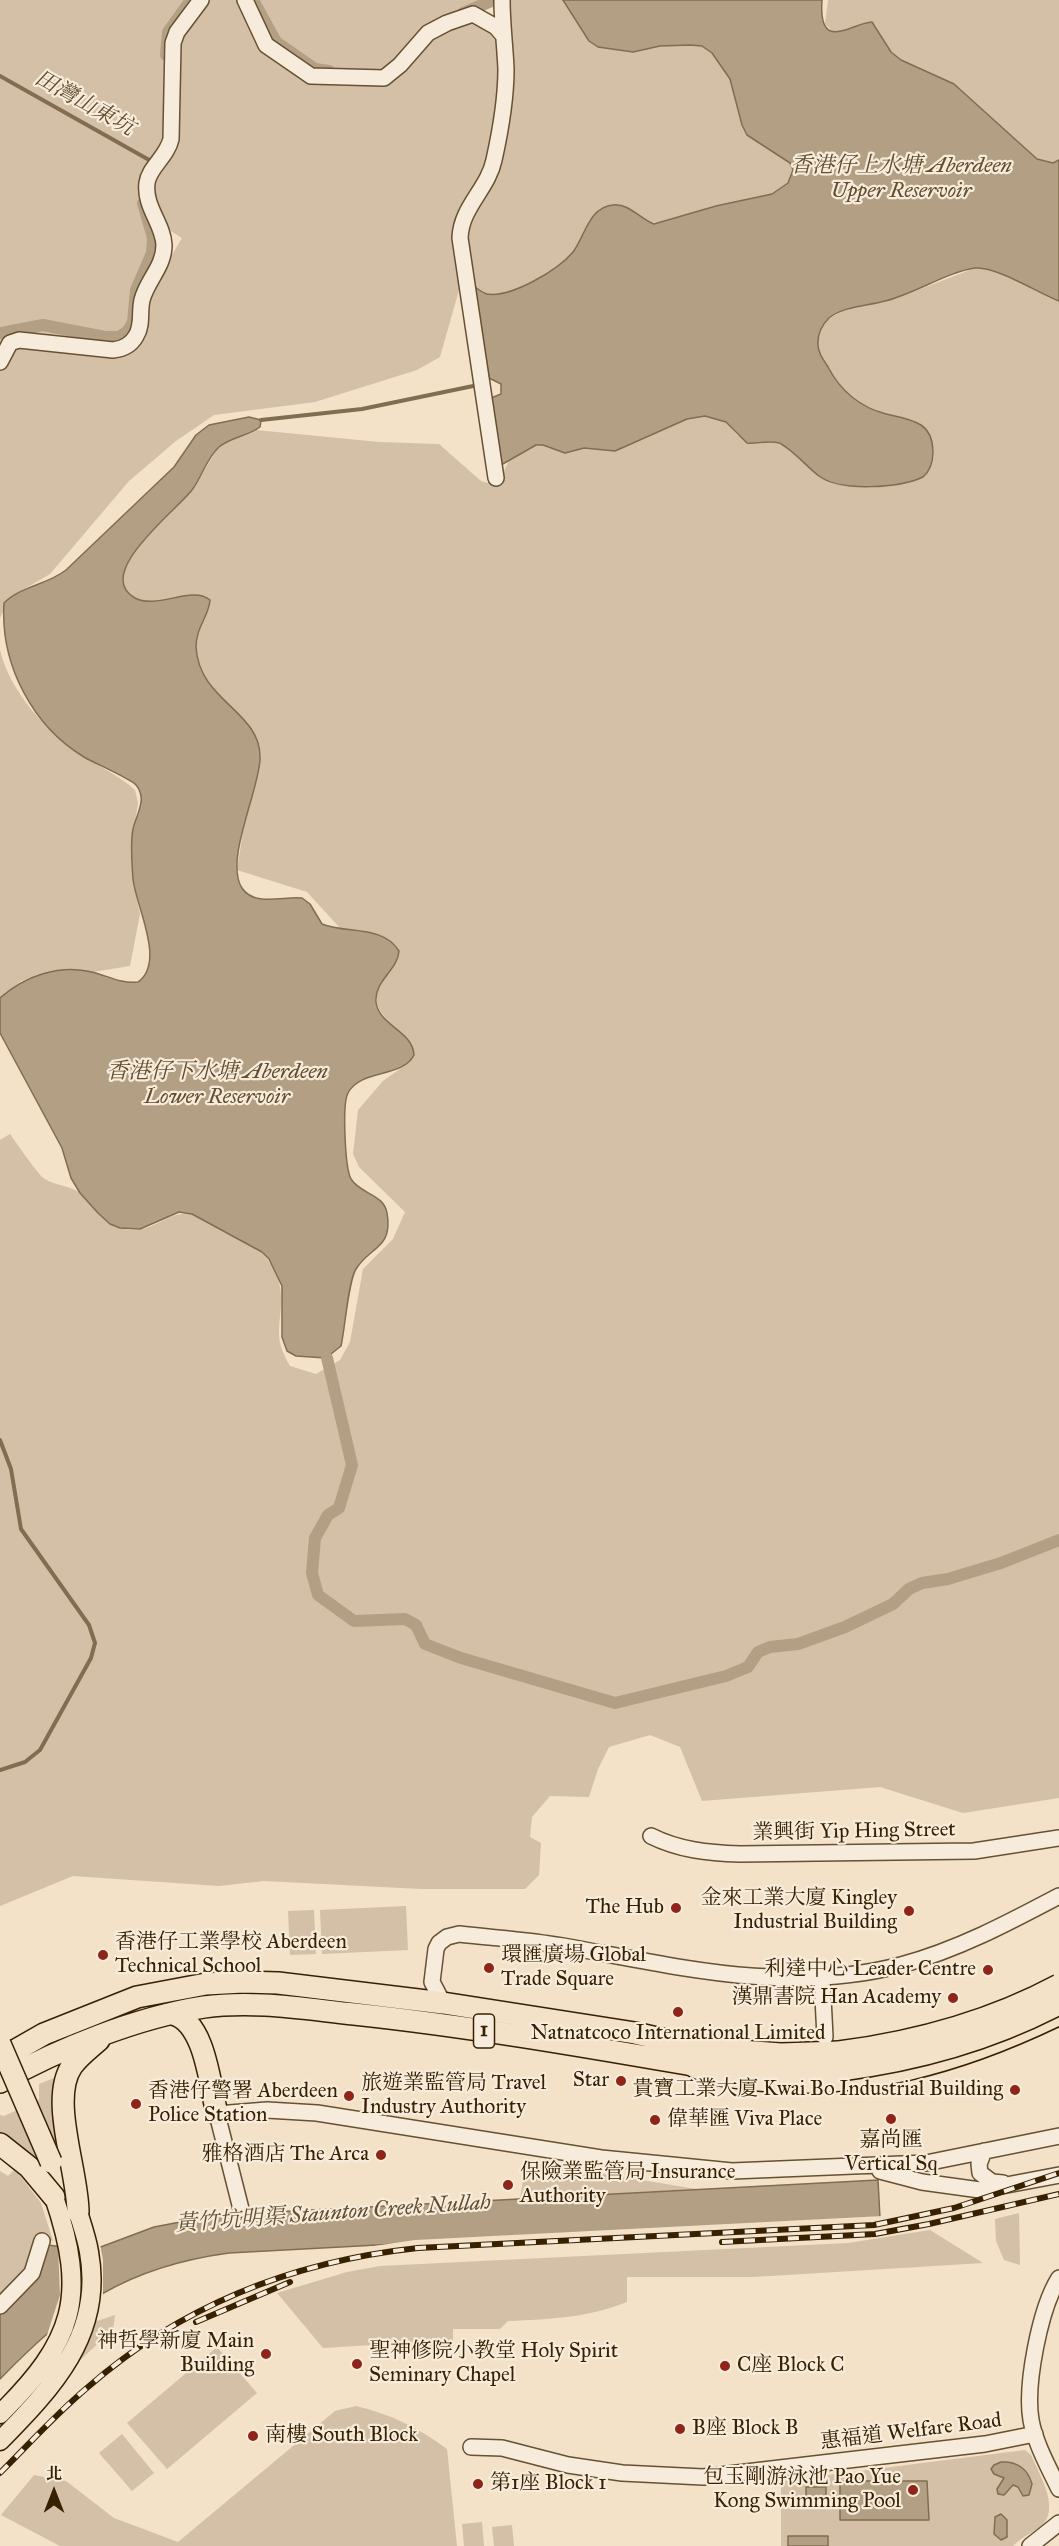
<!DOCTYPE html>
<html>
<head>
<meta charset="utf-8">
<style>
	body { margin:0 }
	#map { position:relative; width:1059px; height:2546px; overflow:hidden; background:#f3e1c8; font-family:"IM FELL Great Primer","Noto Serif TC",serif }
	canvas { display:block }
	.north { position:absolute; left:24px; top:2462px; width:60px; height:60px; -webkit-text-stroke:4px #f7ecdb; paint-order:stroke; rotate:0deg; font-size:16px; font-weight:700; line-height:24px; text-align:center; color:#372100 }
	.north::after { content:''; display:block; margin:auto; width:21px; height:27px; background:#372100; clip-path:polygon(50% 0,100% 100%,50% 72%,0 100%) }
</style>
</head>
<body>
<div id="map">
<canvas width="1059" height="2546"></canvas>
<div class="north">北</div>
</div>
<script>
const ctx = document.querySelector('canvas').getContext('2d');
ctx.lineJoin = 'round';
function fill(path, color) { ctx.fillStyle = color; ctx.fill(path, 'evenodd'); }
function strokePath(path, color, width, dash) { ctx.strokeStyle = color; ctx.lineWidth = width; ctx.lineCap = dash ? 'butt' : 'round'; ctx.setLineDash(dash || []); ctx.stroke(path); }
function label(font, color, halo, rows, align = 'center') {
  ctx.font = font + ' "IM FELL Great Primer","Noto Serif TC",serif'; ctx.lineWidth = 4.5; ctx.setLineDash([]); ctx.textBaseline = 'middle'; ctx.strokeStyle = halo; ctx.fillStyle = color; for (const [text, x, y, turn = 0] of rows) {
    ctx.save(); ctx.translate(x, y); ctx.rotate((+turn || 0) * Math.PI / 180); ctx.textAlign = isNaN(turn) ? turn : align; if (halo) ctx.strokeText(text, 0, 0); ctx.fillText(text, 0, 0); ctx.restore();
  }
}
const green = new Path2D(`
	M0,0h485l-15,7 2,10 19,11 14,-28h58l26,41 9,6 35,5 27,-6 30,-1 12,1 11,7 17,26 12,46 48,38 4,7 -6,13 -16,11 -56,12 -56,17 -12,-1 -23,-16c-10,3 -28,7 -34,14 -8,9 -11,23 -19,33 -14,16 -64,47 -86,41 -7,-2 -16,-8 -25,-11l-21,74 -23,13 -102,32 -101,13 -38,26 -47,40 -79,93 -41,24 -9,20zM161,225l21,13 -19,32 -18,-7 6,-17 -3,-18z
	M828,0h231v160l-5,3 -17,-4 -83,-75 -53,-24 -10,-8 -16,-27 -7,-3 -19,9h-17l-7,-7z
	M975,268c30,2 56,22 84,33v1497l-96,15 -83,-26 -178,14 -22,-54 -30,-12 -41,12 -11,22 -9,28 -39,-1 -18,21 -2,20 11,6 -2,32 -14,14h-104l-157,-8 -45,5 -146,-10 -73,30v-766l10,-6c10,14 20,29 31,42 9,9 27,9 38,16 19,12 26,39 56,38 22,-1 35,-20 58,-16 41,21 92,35 88,91 -2,29 -6,34 9,61l26,8 24,-14 10,-18 13,-73 30,-30 12,-27 -46,-45 -6,-13 5,-44 25,-29 25,-18v-23c-48,-42 -31,-41 -12,-95l-28,-13 -28,-4 -33,-36 -70,-22 8,-51 13,-48 -10,-48 -26,-22 -22,-33 -4,-19 1,-16 5,-14 -45,-18 -11,2 -12,-5 -10,-10 -2,-12 14,-28 57,-58 24,-41 17,-11 22,-8 123,12 60,2 42,37 10,3 9,-5 10,-20 20,-13 13,-1 22,8 19,-5 31,3 72,-32 18,-3 21,6 11,13 18,9 18,-2 12,4 36,32 16,6 44,1 49,-21 2,-24 -4,-9 -16,-11 -29,-7 -23,-10 -14,-11 -18,-24 -10,-20 -1,-9 2,-8 10,-12 15,-9 61,-15z
	M0,650c10,42 46,81 81,104 18,13 38,21 54,36l3,13 -7,44 2,34 7,33 -10,52 -37,6 -15,-2 -57,11 -21,17z
	M406,1906l2,44 -86,4 -2,-44z
	M314,1910l2,44 -26,1 -2,-44z
	M59,2076c-11,24 -5,46 3,70l-11,2 -14,13 -7,-7 -30,-14v-25l4,1 35,-16v-16z
	M526,2161l170,28 -176,10z
	M15,2169l26,34 12,38 -14,-5 -8,28 -31,35v-128l8,5z
	M1019,2213l1,52 -16,-5 -8,-19 -1,-22z
	M930,2230l53,33 -229,14h-127v25c-40,16 -76,17 -119,19l-8,8h-47v30l-63,-15 -67,4 -46,-55 70,-21 33,-6 468,-23z
	M115,2315l-2,15 -57,52 -56,57v-36l79,-76z
	M217,2347l40,46 -90,76 -40,-46z
	M356,2406c34,8 63,22 91,43l10,97h-397l-59,-31 33,-40 32,6 48,37 64,24 157,-131z
	M122,2434l32,39 -22,18 -33,-38z
	M1025,2450l6,5c7,17 28,50 13,68 -9,9 -22,13 -31,23h-232v-65z
	M482,2522l2,24h-20l-2,-22z
	M512,2525l2,21h-20l-2,-19z`);
const water = new Path2D(`
	M563,0h259c-4,54 29,23 50,22l19,30 10,8 53,24 83,75 16,4 6,-3v141c-21,-8 -63,-35 -84,-33 -28,4 -61,26 -90,33 -18,5 -41,5 -56,17 -6,6 -11,15 -11,24 -1,9 5,17 10,25 12,23 32,40 58,47 12,3 24,4 35,11 15,10 16,40 2,52 -23,11 -83,15 -104,-1 -11,-8 -29,-29 -40,-33 -10,-3 -21,1 -32,0l-21,-21 -21,-6 -18,3 -72,32 -31,-3 -19,5 -22,-8h-7l-35,20 -10,-67 10,-4v-10l-12,-6 -14,-91c4,3 8,6 12,7 24,4 71,-24 86,-42 12,-16 16,-45 40,-47 16,-2 27,14 41,19l62,-18 56,-12 16,-11 5,-13 -3,-7 -43,-28 -5,-10 -12,-46 -18,-26 -10,-7 -12,-1 -30,1 -27,6 -35,-5 -9,-6z
	M249,417l12,3 -1,7c-12,9 -29,10 -41,20 -13,12 -17,30 -27,43 -15,20 -100,84 -57,108 22,12 57,-13 75,2 -1,16 -14,27 -14,47 3,55 66,64 64,112 -1,32 -36,102 -18,129 12,19 42,8 60,10l8,6 12,20c25,10 61,1 77,27 -1,19 -25,30 -23,51 3,24 37,29 38,53 -11,23 -54,14 -66,38 -6,11 -3,75 3,86 9,15 33,15 36,34 6,36 -17,33 -31,56 -8,13 -11,60 -15,77l-15,12 -30,-2 -9,-5 -5,-14v-51l-13,-27 -7,-7 -70,-38 -13,-2 -39,17 -20,-1 -10,-4 -12,-11 -18,-20 -9,-15 -9,-30 -62,-115v-35c25,-22 59,-34 92,-26 16,4 29,12 46,10 28,-20 -2,-75 -5,-103 -1,-17 -3,-34 0,-50 2,-9 7,-18 8,-27 1,-5 -1,-13 -5,-17 -5,-6 -42,-22 -52,-28 -50,-30 -84,-91 -80,-154 17,-17 43,-18 62,-33l108,-103 22,-32 13,-10z
	M878,2180l2,38 -651,35c-104,14 -158,53 -229,126v-66l31,-28 17,-40 42,6 64,-24 63,-12z
	M1001,2462c16,-1 27,7 31,22l-3,11 -6,1 -5,-9 -5,-2 -9,10 -6,-1 -1,-5 7,-11 -10,-4 -3,-5 3,-4z
	M927,2481l2,39h-89v-39z
	M806,2487h20v19h-20z
	M1001,2514l6,6v17l-6,3 -7,-6 1,-17z
	M788,2536h40v10h-40z`);
const pier = new Path2D(`
	M883,2216l-3,5 -533,29 68,-10z
	M58,2244l32,4 10,-4 3,16v35l-38,25 -19,18 14,-43z`);
const stream = new Path2D(`
	M0,76l151,85
	M261,420l101,-11 116,-24
	M0,1440l11,29 10,60 68,96 6,18 -4,15 -51,92 -15,12 -25,8`);
const canal = new Path2D(`
	M253,0l23,42 39,27 14,2
	M463,13l31,-13
	M166,55l2,-23 23,-32
	M0,333l43,-8 62,12h14l9,-6 5,-9 3,-32 16,-37 1,-15 -10,-35
	M327,1358l25,107 -13,43 -11,7 -13,23 -3,35 6,22 36,26 51,-2 11,6 9,19 36,14 154,45 111,-27 22,-9 10,-15 12,-5 28,-3 47,-17 48,-23 16,-15 13,-6 26,-4 53,-16 58,-23`);
const minor = new Path2D(`
	M245,0l21,45 45,31 73,2 16,-13 28,-32 19,-10 26,-9 23,13 6,7
	M0,362l10,-19 9,-3 94,10c10,-1 18,-5 23,-14 7,-11 3,-23 6,-36 5,-20 22,-33 22,-55 -1,-22 -20,-38 -17,-62 2,-16 20,-26 24,-44l2,-96 4,-11 24,-32
	M496,478l-36,-240c1,-31 28,-49 34,-78 6,-27 12,-65 12,-91 -1,-23 -4,-46 -4,-69
	M651,1836c28,14 57,17 89,18l234,-3 85,-13
	M822,1978l3,59
	M443,2003l-11,-21 4,-33 3,-6 8,-6 12,-3c34,4 70,6 104,12 113,20 223,49 338,19 56,-15 107,-42 158,-69
	M984,2151l-5,13 1,9 12,9 11,1
	M880,2171l42,11 58,8 79,-15
	M241,2209l-24,-95 50,-4 50,3 284,45 131,13 194,-8 133,-27
	M1059,2278c-19,30 -34,107 -28,142 4,23 18,48 28,69
	M0,2306l32,-33 10,-32
	M471,2447l31,1 66,17 54,8 81,4 282,-33 50,-10
	M1030,2546l29,-23`);
const major = new Path2D(`
	M687,2064c21,13 42,14 66,17 106,12 208,-18 302,-63
	M0,2414c74,-73 88,-117 54,-217
	M0,2441c52,-53 104,-107 89,-189 -2,-13 -7,-27 -11,-40`);
const highway = new Path2D(`
	M173,2014c32,8 37,71 44,100
	M0,2059l44,-25 93,-37 69,-13 37,-2 35,1 165,20 192,30 66,15 80,6 58,-2
	M0,2082c58,-33 138,-65 204,-75 50,-7 101,2 150,7 112,12 223,31 333,50l22,-1 71,10 61,-3
	M0,2144l29,23 25,30
	M78,2212c0,-41 -29,-113 -6,-146 7,-10 18,-18 27,-26`);
const rail = new Path2D(`
	M722,2242l153,-8 54,-10 130,-30
	M196,2322l94,-40
	M0,2473c29,-29 56,-59 88,-86 94,-82 207,-126 330,-139l456,-23 80,-17 105,-35`);
const highwayBridge = new Path2D(`
	M0,2044l51,118
	M839,2052c77,-10 151,-30 220,-67
	M841,2070c78,-10 149,-30 218,-66`);
const markers = [
	[676,1908,6,"#8f2418"],
	[909,1911,6,"#8f2418"],
	[103,1955,6,"#8f2418"],
	[489,1968,6,"#8f2418"],
	[988,1970,6,"#8f2418"],
	[953,1998,6,"#8f2418"],
	[678,2012,6,"#8f2418"],
	[621,2081,6,"#8f2418"],
	[1015,2090,6,"#8f2418"],
	[349,2096,6,"#8f2418"],
	[136,2104,6,"#8f2418"],
	[891,2119,6,"#8f2418"],
	[655,2120,6,"#8f2418"],
	[381,2155,6,"#8f2418"],
	[508,2185,6,"#8f2418"],
	[266,2354,6,"#8f2418"],
	[357,2364,6,"#8f2418"],
	[725,2366,6,"#8f2418"],
	[680,2429,6,"#8f2418"],
	[253,2436,6,"#8f2418"],
	[478,2484,6,"#8f2418"],
	[913,2490,6,"#8f2418"]
];
const shields = [
	[484,2031,21]
];
const shieldNames = [
	["1",484,2031]
];
const streetNames = [
	["業興街 Yip Hing Street",854,1832,-1],
	["惠福道 Welfare Road",911,2432,-7]
];
const poiNames = [
	["金來工業大廈 Kingley",897,1899,"right"],
	["Industrial Building",897,1923,"right"],
	["The Hub",664,1908,"right"],
	["香港仔工業學校 Aberdeen",115,1943],
	["Technical School",115,1967],
	["環匯廣場 Global",501,1956],
	["Trade Square",501,1980],
	["利達中心 Leader Centre",976,1970,"right"],
	["漢鼎書院 Han Academy",941,1998,"right"],
	["Natnatcoco International Limited",678,2034,"center"],
	["Star",609,2081,"right"],
	["旅遊業監管局 Travel",361,2084],
	["Industry Authority",361,2108],
	["貴寶工業大廈 Kwai Bo Industrial Building",1003,2090,"right"],
	["香港仔警署 Aberdeen",148,2092],
	["Police Station",148,2116],
	["偉華匯 Viva Place",667,2120],
	["嘉尚匯",891,2141,"center"],
	["Vertical Sq",891,2165,"center"],
	["雅格酒店 The Arca",369,2155,"right"],
	["保險業監管局 Insurance",520,2173],
	["Authority",520,2197],
	["神哲學新廈 Main",254,2342,"right"],
	["Building",254,2366,"right"],
	["聖神修院小教堂 Holy Spirit",369,2352],
	["Seminary Chapel",369,2376],
	["C座 Block C",737,2366],
	["B座 Block B",692,2429],
	["南樓 South Block",265,2436],
	["包玉剛游泳池 Pao Yue",901,2478,"right"],
	["Kong Swimming Pool",901,2502,"right"],
	["第1座 Block 1",490,2484]
];
const waterNames = [
	["田灣山東坑",84,104,29],
	["香港仔上水塘 Aberdeen",901,167],
	["Upper Reservoir",901,192],
	["香港仔下水塘 Aberdeen",217,1073],
	["Lower Reservoir",217,1098],
	["黃竹坑明渠 Staunton Creek Nullah",333,2214,-4]
];
fill(green, '#d3c0a6');
fill(water, '#b3a084');
strokePath(water, '#816d4f', 1.5);
fill(pier, '#f3e1c8');
strokePath(stream, '#816d4f', 4);
strokePath(canal, '#b3a084', 12);
strokePath(minor, '#665132', 18);
strokePath(major, '#372100', 21);
strokePath(highway, '#372100', 24);
strokePath(minor, '#f7ecdb', 15);
strokePath(major, '#f3e1c8', 18);
strokePath(highway, '#f3e1c8', 21);
strokePath(rail, '#372100', 6);
strokePath(rail, '#f7ecdb', 4, [11]);
strokePath(highwayBridge, '#372100', 24, []);
strokePath(highwayBridge, '#f3e1c8', 21);
for (const [x, y, r, color] of markers) { const dot = new Path2D(); dot.arc(x, y, r, 0, 2 * Math.PI); ctx.fillStyle = color; ctx.fill(dot); strokePath(dot, '#f7ecdb', 2); }
for (const [x, y, w] of shields) { const box = new Path2D(); box.roundRect(x - w / 2, y - 17, w, 34, 4.5); ctx.fillStyle = '#f7ecdb'; ctx.fill(box); strokePath(box, '#372100', 1.5); }
label('bold 20px', '#372100', null, shieldNames);
label('21px', '#372100', '#f7ecdb', streetNames);
label('21px', '#372100', '#f7ecdb', poiNames, 'left');
label('italic 22px', '#624d2e', '#f7ecdb', waterNames);
</script>
</body>
</html>
